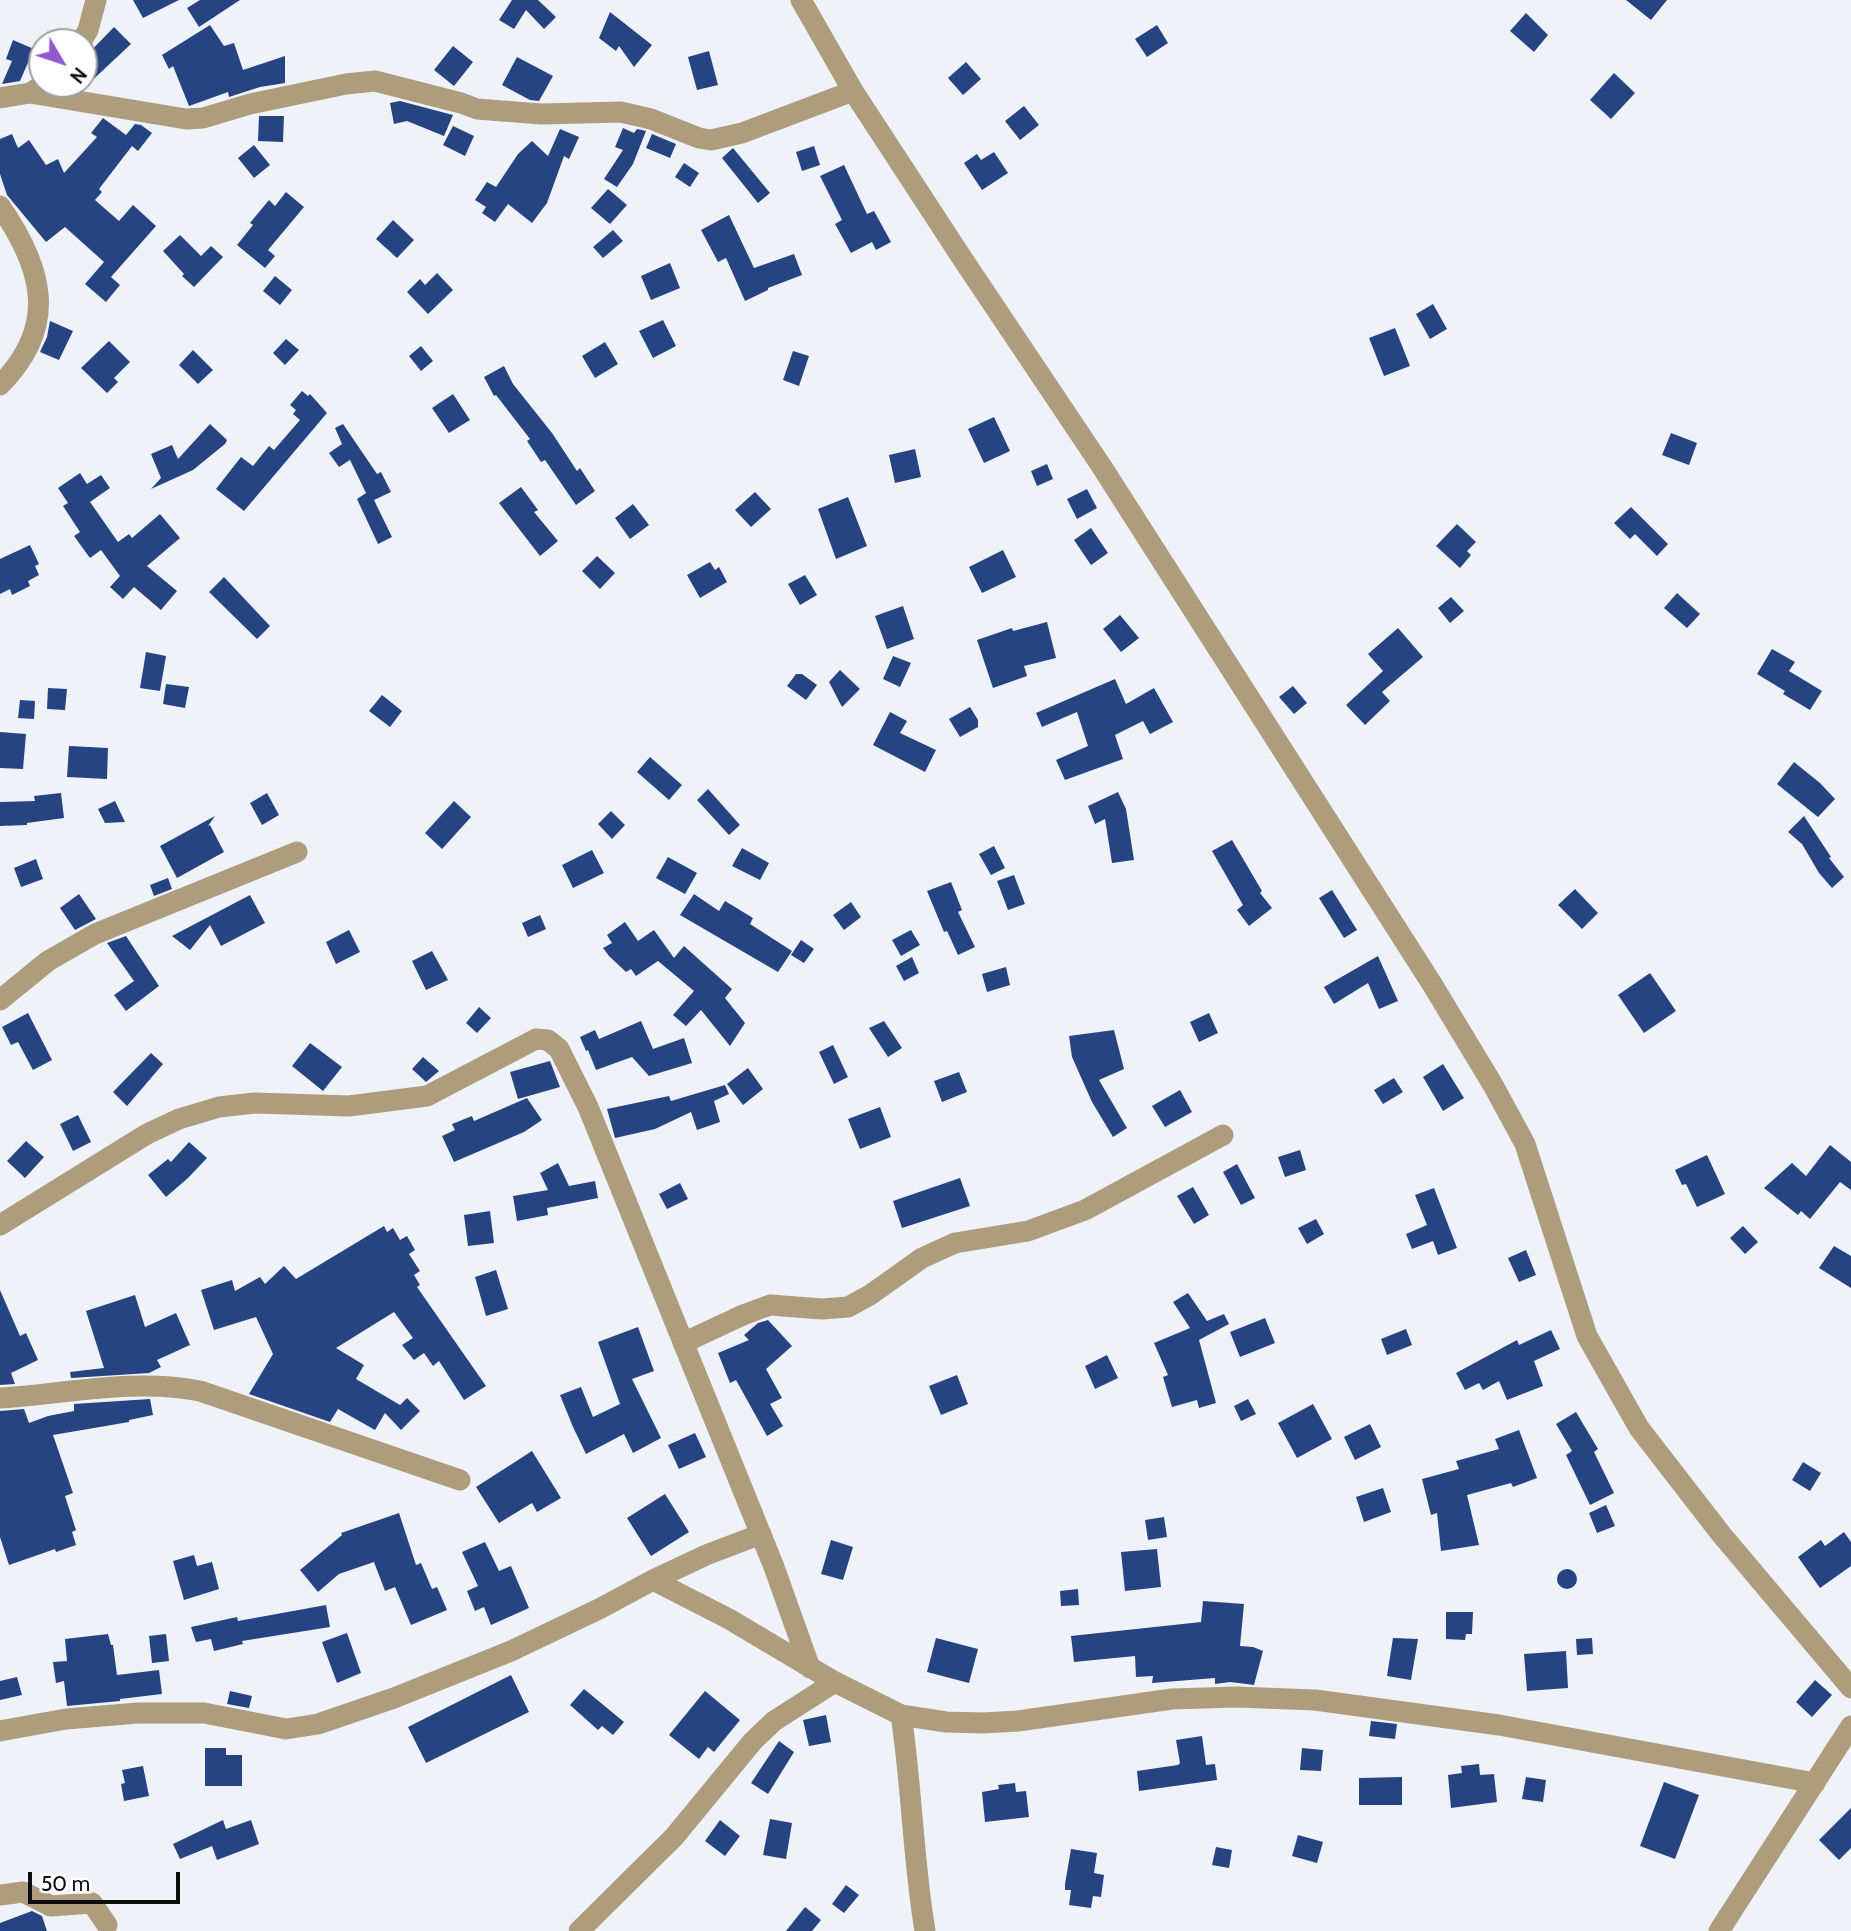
<!DOCTYPE html>
<html>
<head>
<meta charset="utf-8">
<style>
	body { margin:0 }
	#map { position:relative; width:1851px; height:1931px; overflow:hidden; background:#eff3f9; font-family:Cabin,sans-serif }
	canvas { display:block }
	.north { position:absolute; left:28px; top:28px; width:70px; height:70px; box-sizing:border-box; background:#fff; border:2px solid #9e9e9f; border-radius:50%; rotate:129deg; font-size:19px; font-weight:700; line-height:28px; text-align:center; color:#0c0d0f }
	.north::after { content:''; display:block; margin:auto; width:24px; height:32px; background:#9459d0; clip-path:polygon(50% 0,100% 100%,50% 72%,0 100%) }
	.scale { position:absolute; left:28px; top:1872px; width:152px; height:32px; box-sizing:border-box; border:4px solid #0c0d0f; border-top:0; padding-left:9px; font-size:21px; line-height:24px; white-space:nowrap; color:#0c0d0f; -webkit-text-stroke:5px #fff; paint-order:stroke }
</style>
</head>
<body>
<div id="map">
<canvas width="1851" height="1931"></canvas>
<div class="north">N</div>
<div class="scale">50 m</div>
</div>
<script>
const ctx = document.querySelector('canvas').getContext('2d');
ctx.lineJoin = 'round';
function fill(path, color) { ctx.fillStyle = color; ctx.fill(path, 'evenodd'); }
function strokePath(path, color, width, dash) { ctx.strokeStyle = color; ctx.lineWidth = width; ctx.lineCap = dash ? 'butt' : 'round'; ctx.setLineDash(dash || []); ctx.stroke(path); }
const building = new Path2D(`
	M133,0h46l-36,18z
	M200,0h40l-41,27 -12,-19z
	M512,0h26l18,17 -12,12 -18,-19 -12,19 -15,-9z
	M1626,0h41l-16,20z
	M610,12l42,33 -18,22 -15,-21 -3,5 -17,-13z
	M1526,13l22,22 -14,17 -24,-21z
	M210,25l14,21 10,-3 9,27 42,-14v27l-25,4 -31,10 -1,-5 -39,14 -16,-40 -4,3 -7,-14z
	M1157,25l11,18 -21,14 -12,-18z
	M114,27l17,17 -47,44v-30z
	M13,40l21,9 -14,32 -18,3 10,-23 -6,-2z
	M453,46l20,16 -19,24 -20,-16z
	M709,51l9,34 -21,5 -9,-33z
	M517,57l36,19 -14,25 -9,-1 -28,-15z
	M966,62l15,17 -18,16 -15,-17z
	M1614,73l21,20 -24,26 -21,-19z
	M400,101l53,14 -9,21 -37,-15 -13,3 -4,-21z
	M1024,106l15,19 -19,15 -15,-19z
	M259,116h25l-1,26 -25,-1z
	M103,118l23,17 9,-11 6,1 11,8 -14,18 -6,-5 -33,43 3,3 -7,8 24,21 14,-16 23,21 -45,51 9,8 -14,17 -21,-18 19,-22 -39,-35 -19,15 -39,-47 -7,-21v-35l12,-5 6,14 11,-8 17,25 12,-6 6,14 33,-36 -6,-4z
	M453,126l21,10 -9,20 -22,-11z
	M623,128l11,5 3,-4 9,2 -13,33 -16,23 -13,-8 19,-29 -8,-3z
	M560,129l19,8 -10,22 -5,-3 -17,47 -15,20 -24,-19 -13,18 -13,-9 4,-6 -11,-7 12,-18 9,5 22,-33 14,-13 16,15z
	M652,134l24,10 -6,14 -24,-10z
	M254,145l16,20 -16,13 -16,-20z
	M814,146l6,19 -18,6 -6,-19z
	M733,148l37,45 -12,10 -36,-45z
	M994,152l14,21 -26,17 -18,-27 13,-9 4,6z
	M684,163l15,10 -9,14 -15,-10z
	M844,165l23,49 7,-3 17,31 -15,8 -4,-8 -21,11 -16,-29 7,-4 -22,-44z
	M608,189l19,16 -17,19 -19,-16z
	M286,192l18,15 -36,43 7,6 -10,12 -28,-23 16,-20 -3,-2 19,-23 6,6z
	M729,215l25,53 40,-14 8,21 -34,13v2l-23,11 -19,-43 -8,4 -17,-32z
	M393,220l21,20 -17,18 -21,-19z
	M613,230l10,11 -20,17 -10,-11z
	M180,235l21,21 10,-10 12,11 -29,30 -12,-11 2,-2 -21,-23z
	M670,263l10,25 -29,12 -10,-24z
	M437,273l16,17 -25,24 -21,-22 13,-13 5,6z
	M275,276l17,14 -12,15 -17,-14z
	M1433,304l14,25 -17,10 -14,-25z
	M663,320l13,26 -23,12 -14,-27z
	M50,321l23,10 -14,29 -19,-8 7,-15z
	M1395,328l15,38 -26,10 -15,-38z
	M286,339l13,11 -14,15 -12,-12z
	M109,341l21,21 -16,16 4,4 -11,11 -26,-25z
	M605,342l13,22 -23,14 -13,-22z
	M421,346l12,15 -12,10 -12,-15z
	M193,350l20,20 -15,14 -19,-19z
	M793,351l16,5 -10,30 -16,-6z
	M504,366l9,18 39,49 25,38 3,-3 15,23 -19,14 -31,-45 -4,2 -14,-21 3,-2 -34,-44 -2,1 -10,-19z
	M302,391l6,5 2,-2 17,19 -83,98 -28,-22 25,-32 12,9 16,-20 5,4 26,-30 -7,-6 3,-4 -6,-5z
	M453,394l17,26 -21,13 -17,-25z
	M994,417l16,34 -26,12 -16,-34z
	M210,424l17,16 -2,4 -32,26 -42,19 10,-11 -10,-24 21,-9 6,14z
	M343,424l34,50 4,-2 10,20 -17,8 18,37 -14,7 -21,-45 9,-6 -16,-33 -11,7 -10,-14 13,-9 -7,-16z
	M1671,433l26,10 -8,22 -27,-10z
	M915,449l6,28 -26,6 -6,-28z
	M1047,464l6,15 -16,7 -6,-15z
	M80,473l7,11 14,-9 9,13 -20,14 28,40 11,-8 3,4 28,-24 20,24 -33,28 30,25 -16,19 -27,-23 -11,12 -13,-12 10,-11 -19,-26 -11,8 -16,-22 6,-4 -17,-26 5,-3 -10,-15z
	M521,487l17,23 -4,2 24,29 -18,15 -41,-53z
	M1087,489l10,19 -20,11 -10,-20z
	M755,492l16,17 -20,18 -16,-17z
	M848,497l19,49 -31,13 -18,-50z
	M633,504l16,21 -19,14 -15,-21z
	M1631,507l37,37 -11,12 -22,-22 -5,5 -16,-16z
	M1457,524l19,18 -9,9 4,4 -11,13 -24,-22z
	M1091,528l17,25 -17,12 -17,-25z
	M30,545l9,19 -4,2 4,9 -11,6 2,5 -18,9 -2,-6 -10,5v-35z
	M1003,550l13,27 -34,16 -13,-26z
	M597,556l18,17 -15,16 -18,-18z
	M710,562l5,8 4,-3 8,15 -27,16 -13,-23z
	M805,575l12,20 -17,10 -12,-21z
	M224,577l46,49 -13,13 -48,-47z
	M1677,593l23,21 -13,14 -23,-20z
	M1451,597l13,14 -14,12 -12,-15z
	M903,606l11,33 -27,10 -12,-33z
	M1120,615l19,23 -18,14 -18,-23z
	M1047,622l9,36 -32,8 3,10 -34,12 -16,-48 35,-12 1,3z
	M1398,628l25,29 -41,35 8,9 -25,24 -19,-20 37,-34 -15,-17z
	M1772,649l23,13 -6,9 33,20 -12,19 -27,-16 2,-3 -28,-17z
	M146,652l20,4 -6,35 -20,-3z
	M893,656l18,7 -11,24 -17,-8z
	M840,670l20,19 -18,18 -13,-25z
	M796,674h6l15,11 -11,15 -19,-14z
	M1115,679l11,25 28,-16 19,34 -23,12 -7,-13 -28,14 8,24 -58,21 -9,-20 32,-14 -11,-34 -35,15 -6,-14z
	M166,684l23,3 -4,21 -22,-4z
	M1293,686l14,17 -13,11 -15,-17z
	M48,688l19,1 -2,21 -18,-1z
	M382,695l20,16 -12,16 -21,-16z
	M20,700l15,1 -1,18 -16,-1z
	M970,707l8,13v7l-18,10 -11,-18z
	M890,712l17,9 -7,12 36,17 -11,22 -52,-27z
	M0,732l26,2 -3,35 -23,-1z
	M69,746l39,2 -1,31 -40,-2z
	M650,757l32,28 -13,15 -32,-28z
	M1794,762l26,21 15,16 -17,18 -41,-33z
	M708,789l32,36 -11,10 -32,-35z
	M1118,792l8,17 8,51 -22,3 -7,-44 -10,5 -7,-18z
	M61,793l3,25 -37,5v2l-27,1v-24l35,-1 -1,-5z
	M267,793l12,22 -17,10 -12,-22z
	M115,801l10,21 -20,1 -7,-14z
	M454,801l17,16 -29,32 -17,-16z
	M611,811l14,14 -13,14 -14,-15z
	M215,816l-7,10 2,-1 14,27 -47,26 -17,-32z
	M1804,816l27,41 -2,1 15,19 -12,11 -13,-15 -17,-29 -14,-12z
	M1232,840l30,51 -2,2 12,15 -23,18 -12,-16 6,-5 -31,-54z
	M994,846l11,22 -14,7 -12,-21z
	M742,848l27,15 -9,17 -28,-14z
	M592,850l12,23 -31,15 -11,-23z
	M668,857l29,16 -12,21 -29,-16z
	M36,859l7,20 -22,8 -7,-19z
	M1014,875l11,29 -17,6 -11,-29z
	M168,878l4,11 -18,7 -4,-11z
	M951,882l11,28 -4,2 17,35 -17,8 -11,-24 -3,1 -17,-41z
	M1575,889l23,24 -16,16 -24,-24z
	M1332,890l25,40 -13,8 -25,-40z
	M79,894l17,25 -21,11 -15,-22z
	M694,894l25,17 6,-10 28,17 -3,6 42,27 -14,21 -98,-57z
	M250,895l15,28 -44,23 -11,-21 -20,25 -18,-14z
	M851,902l10,15 -17,13 -11,-15z
	M540,915l6,14 -18,8 -6,-14z
	M625,922l13,19 16,-11 20,28 10,-12 48,43 -7,9 20,25 -15,23 -29,-36 -15,16 -13,-11 21,-24 -36,-30 -22,15 -5,-7 -5,3 -17,-16 -6,-8 9,-5 -5,-8z
	M349,930l11,22 -24,12 -10,-22z
	M911,930l9,15 -19,11 -9,-16z
	M126,936l33,50 -33,25 -12,-16 20,-14 -27,-38z
	M801,940l13,9 -10,14 -13,-8z
	M432,951l16,29 -22,10 -14,-29z
	M1378,956l20,45 -19,8 -11,-26 -34,21 -10,-17z
	M912,957l7,16 -15,8 -8,-15z
	M1006,967l4,18 -23,7 -5,-18z
	M1650,973l26,38 -32,22 -26,-38z
	M479,1007l12,11 -14,15 -11,-10z
	M28,1013l24,47 -19,10 -15,-28 -7,3 -9,-18z
	M1209,1013l9,20 -19,9 -9,-20z
	M641,1021l12,28 31,-11 8,25 -43,13 -17,-19 -36,13 -8,-20 -2,1 -6,-14 15,-7 4,9z
	M884,1021l18,27 -14,9 -19,-29z
	M1114,1030l10,39 -25,11 28,48 -14,9 -21,-35 -20,-45 -3,-21z
	M310,1043l32,24 -19,24 -31,-25z
	M833,1045l15,32 -14,7 -15,-32z
	M151,1053l12,11 -36,42 -14,-14z
	M423,1057l16,14 -13,11 -14,-13z
	M550,1061l10,26 -42,12 -8,-27z
	M1443,1064l21,34 -21,13 -20,-34z
	M748,1068l15,21 -20,16 -16,-21z
	M959,1072l8,20 -25,10 -8,-21z
	M1394,1078l9,14 -20,12 -9,-14z
	M725,1085l4,9 -15,7 6,21 -23,8 -6,-18 -36,17 -40,9 -8,-29 62,-13 2,5z
	M1180,1090l12,22 -27,15 -13,-21z
	M527,1098l15,22 -18,12 -70,30 -12,-26 13,-6 -3,-6 20,-8 2,5z
	M880,1107l11,30 -31,12 -12,-30z
	M78,1115l13,27 -18,9 -13,-27z
	M26,1141l18,16 -19,21 -18,-17z
	M189,1142l18,16 -19,20 -22,19 -18,-22 20,-16 3,3z
	M1830,1145l21,17v28l-11,-8 -30,37 -9,-8 -3,4 -34,-27 28,-25 14,13z
	M1300,1150l6,20 -21,7 -7,-20z
	M1707,1155l18,39 -28,13 -11,-23 -4,1 -7,-15z
	M558,1163l11,23 26,-5 3,17 -51,10 1,7 -31,6 -4,-25 35,-6 -8,-17z
	M1237,1164l18,34 -14,7 -18,-33z
	M960,1178l10,28 -68,22 -9,-27z
	M680,1183l8,16 -21,10 -8,-15z
	M1193,1187l16,28 -15,9 -17,-28z
	M1434,1188l23,60 -19,7 -5,-14 -21,8 -6,-15 21,-9 -12,-30z
	M490,1211l4,32 -26,3 -4,-31z
	M1316,1219l8,15 -17,10 -9,-16z
	M384,1226l3,6 6,-4 7,12 7,-4 8,14 -6,4 11,17 -6,4 6,10 -3,2 69,99 -22,14 -25,-39 -6,5 -9,-13 -10,7 -12,-15 11,-7 -19,-26 -58,36 28,17 -8,14 44,26 7,-7 13,13 -19,19 -16,-17 -10,17 -37,-21 -8,13 -81,-28 24,-40 -17,-37 -42,13 -13,-40 31,-10 3,11 25,-14 5,7 19,-18 12,13z
	M1743,1226l15,16 -13,12 -15,-16z
	M1834,1246l17,10v32l-32,-20z
	M1526,1250l10,25 -17,7 -11,-24z
	M496,1270l12,39 -22,7 -11,-39z
	M0,1290l20,46 6,-3 12,27 -27,13 4,11 -15,1z
	M1188,1293l19,28 17,-7 5,10 -30,16 17,63 -17,5 -2,-8 -25,7 -9,-30 5,-2 -14,-32 36,-15 -17,-26z
	M135,1295l10,32 31,-14 14,32 -33,15 4,7 -12,6 -78,5 -1,-6 34,-4 -18,-57z
	M1265,1318l10,25 -35,14 -10,-25z
	M768,1320l24,26 -26,23 16,29 -12,6 13,22 -16,10 -31,-56 -6,3 -12,-30 31,-13 -5,-5 14,-12z
	M638,1327l16,44 -22,8 29,59 -28,15 -9,-19 -38,20 -13,-27 -13,-32 21,-8 12,30 27,-13 -22,-62z
	M1406,1329l6,16 -25,10 -6,-16z
	M1551,1330l9,19 -26,12 9,25 -36,14 -8,-19 -16,9 -4,-7 -14,7 -9,-17 61,-33 2,5z
	M1107,1355l11,23 -23,11 -10,-23z
	M957,1375l11,29 -27,11 -12,-29z
	M150,1399l3,16 -24,5v2l-76,13 20,58 -8,3 11,34 -4,2 4,13 -20,7 -1,-3 -46,16 -9,-28v-126l24,-2 5,14 19,-7 26,-5v-7z
	M1248,1399l8,15 -15,7 -7,-15z
	M1313,1404l19,35 -35,19 -19,-35z
	M1576,1412l22,37 -4,3 20,41 -24,12 -24,-50 6,-4 -16,-27z
	M1370,1424l11,23 -26,13 -11,-23z
	M1519,1430l18,48 -24,9 -2,-4 -44,12 12,50 -38,6 -4,-38 -6,2 -9,-36 37,-10 -3,-8 43,-12 -4,-10z
	M695,1433l11,24 -27,12 -11,-24z
	M532,1451l29,47 -24,14 -5,-9 -33,20 -23,-36z
	M1803,1462l18,11 -11,18 -18,-11z
	M1383,1488l8,24 -27,10 -8,-25z
	M665,1494l24,38 -38,24 -24,-38z
	M1606,1505l9,21 -18,7 -8,-20z
	M399,1513l17,52 5,-2 11,26 5,-2 10,23 -36,15 -16,-38 -10,4 -11,-29 -35,12 -21,18 -18,-22 42,-35 -1,-2z
	M1164,1517l3,20 -19,3 -3,-20z
	M1844,1532l7,10v24l-31,22 -22,-31 23,-17 4,6z
	M831,1540l22,7 -10,33 -22,-6z
	M485,1542l14,29 12,-5 18,42 -38,17 -7,-18 -9,4 -8,-20 11,-5 -16,-34z
	M1157,1549l4,38 -36,4 -4,-39z
	M194,1555l3,11 15,-4 7,27 -35,11 -11,-39z
	M1557 1579a10 10 0 1 1 20 0a10 10 0 1 1-20 0Z
	M1078,1589l1,16 -18,1 -1,-15z
	M1203,1601l41,3 -4,42 13,1 10,4 -9,34 -24,-3 -15,2v-6l-63,5 1,-7 -17,1 -1,-21 -61,6 -3,-26 130,-14z
	M326,1605l4,22 -88,14 1,3 -29,7 -3,-12 -15,3 -5,-15 46,-10 1,4z
	M1446,1612h27l-1,22h-6l-1,6 -19,-1z
	M347,1633l14,40 -24,10 -15,-41z
	M108,1634l3,11h2l4,30 42,-5 3,24 -42,5v2l-53,5 -3,-25 -8,2 -3,-21 14,-1 -2,-22z
	M166,1634l3,27 -17,2 -3,-27z
	M936,1638l42,11 -9,34 -42,-11z
	M1393,1638l25,1 -7,41 -24,-4z
	M1592,1638l1,16 -16,1 -1,-16z
	M1566,1651l2,37 -41,3 -3,-37z
	M511,1675l18,37 -103,51 -18,-36z
	M17,1677l5,18 -22,5v-19z
	M1815,1680l17,15 -20,22 -16,-15z
	M584,1689l40,33 -11,13 -11,-9 -4,4 -28,-25z
	M230,1691l22,5 -3,12 -22,-4z
	M705,1691l35,29 -26,32 -6,-5 -9,12 -30,-24z
	M826,1715l5,27 -22,4 -6,-26z
	M1371,1721l26,3 -2,15 -26,-3z
	M1202,1736l4,29 9,-1 2,16 -78,11 -2,-20 41,-6 2,-2 -4,-23z
	M779,1741l15,11 -26,42 -17,-11z
	M205,1748h21v7h16v31h-37z
	M1302,1748l21,2 -2,21 -21,-1z
	M1479,1764l1,11 14,-1 3,28 -46,6 -3,-33 14,-2 -1,-7z
	M143,1766l6,30 -25,5 -3,-17 4,-1 -3,-13z
	M1402,1777v28h-43v-27z
	M1526,1777l20,3 -3,22 -21,-3z
	M1664,1782l35,13 -24,64 -35,-13z
	M1015,1783l1,9 10,-1 3,26 -44,5 -3,-30 17,-3 -1,-4z
	M1851,1808v40l-12,12 -20,-20z
	M770,1819l22,4 -6,36 -23,-4z
	M223,1820l3,9 25,-9 8,24 -42,16 -5,-14 -32,13 -7,-15z
	M720,1820l20,16 -15,20 -20,-15z
	M1298,1835l25,7 -6,21 -25,-7z
	M1216,1847l16,3 -3,18 -17,-3z
	M1071,1849l26,4 -3,20 10,2 -3,22 -8,-1 -2,12 -22,-3 2,-15h-6v-6z
	M846,1885l13,10 -15,18 -12,-9z
	M805,1907l16,13 -9,11h-26z
	M32,1911l10,5 5,15h-47v-8z`);
const minor = new Path2D(`
	M801,0l52,91 109,167 140,209 330,517 61,101 32,59 62,192 52,92 82,106 130,154
	M81,42l7,-12 8,-30
	M30,93l156,26 17,-1 47,-14 96,-20 29,-3 86,22 16,6 64,5 80,-2 30,7 48,19 12,2 31,-7 111,-42
	M0,98l30,-5 11,-7
	M0,206c43,62 59,120 0,179
	M0,1000l48,-39 47,-27 202,-82
	M0,1225l147,-91 32,-15 40,-12 36,-4 94,3 78,-10 109,-57 12,1 11,9 29,58 186,460 36,101
	M683,1343l60,-28 27,-10 52,4 26,-2 22,-12 52,-37 33,-15 73,-12 57,-21 138,-75
	M0,1398c65,-4 135,-20 200,-7l260,89
	M653,1580l76,39 106,63 66,33 45,7 37,1 35,-2 154,-22 65,-2 78,3 184,25 316,58
	M901,1715c11,72 12,145 24,216
	M0,1731l66,-12 72,-6h66l82,16 32,-5 76,-26 117,-47 88,-42 54,-29 53,-25 55,-21
	M0,1895l23,-3 28,14 41,-3 15,22
	M579,1931l95,-94 79,-96 21,-20 61,-39
	M1719,1931l132,-205`);
fill(building, '#264481');
strokePath(minor, '#ae9d7d', 21);
</script>
</body>
</html>
